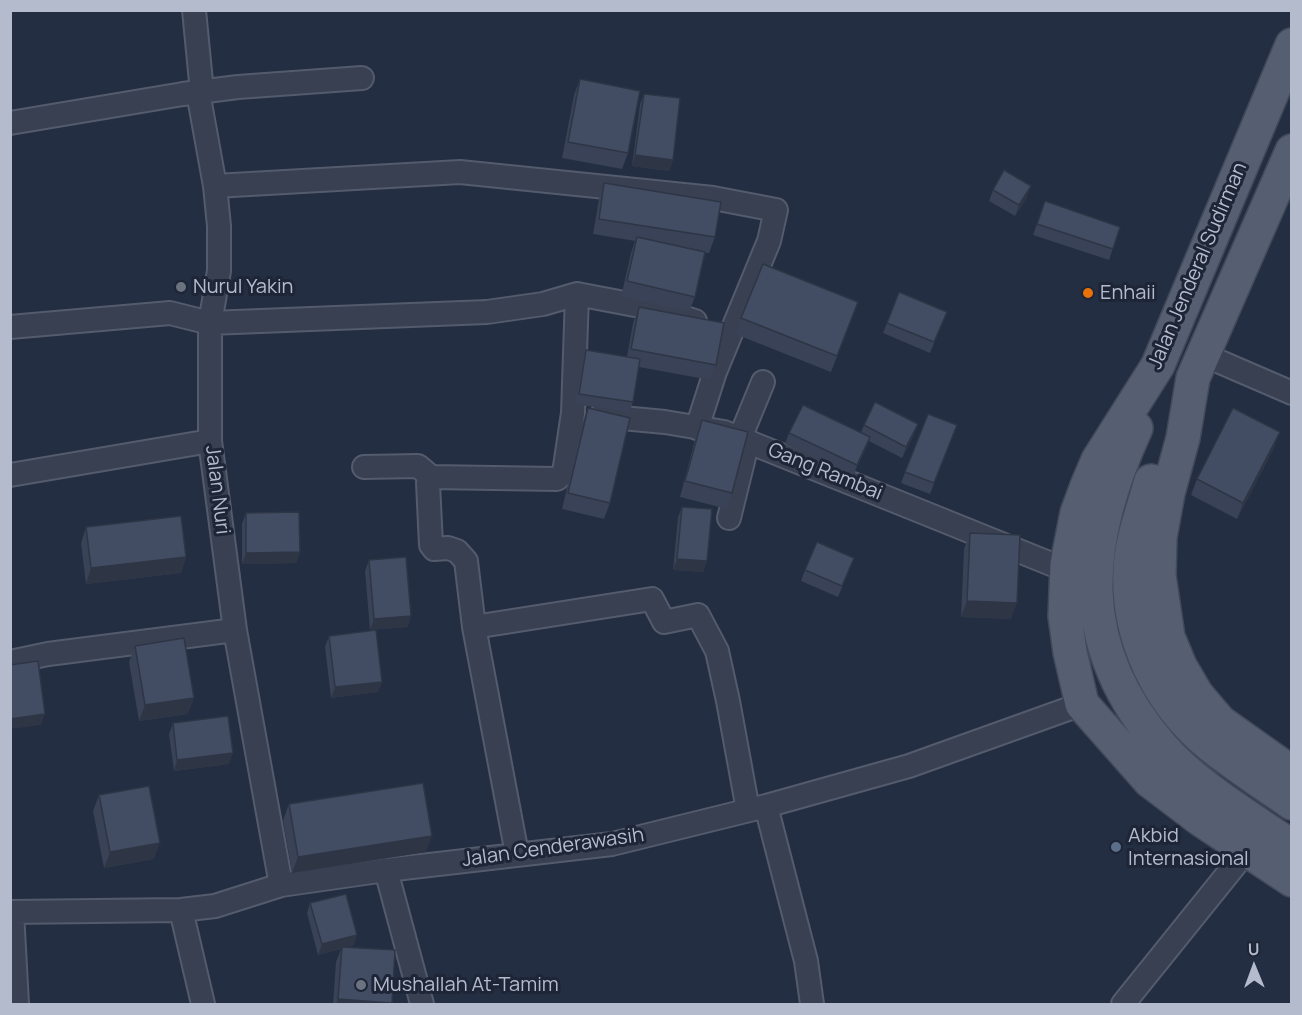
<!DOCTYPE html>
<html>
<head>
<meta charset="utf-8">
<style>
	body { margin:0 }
	#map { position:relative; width:1302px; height:1015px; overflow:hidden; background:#232e42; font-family:Manrope,sans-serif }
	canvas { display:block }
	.frame { position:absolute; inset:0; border:12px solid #b4bbcc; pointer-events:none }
	.north { position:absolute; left:1224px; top:937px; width:60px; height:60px; -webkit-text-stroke:4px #1d2536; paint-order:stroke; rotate:359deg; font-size:16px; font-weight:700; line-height:24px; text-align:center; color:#b4bbcc }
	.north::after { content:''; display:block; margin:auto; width:21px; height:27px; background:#b4bbcc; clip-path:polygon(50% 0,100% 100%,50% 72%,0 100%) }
</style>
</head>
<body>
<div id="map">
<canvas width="1302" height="1015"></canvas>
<div class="frame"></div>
<div class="north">U</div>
</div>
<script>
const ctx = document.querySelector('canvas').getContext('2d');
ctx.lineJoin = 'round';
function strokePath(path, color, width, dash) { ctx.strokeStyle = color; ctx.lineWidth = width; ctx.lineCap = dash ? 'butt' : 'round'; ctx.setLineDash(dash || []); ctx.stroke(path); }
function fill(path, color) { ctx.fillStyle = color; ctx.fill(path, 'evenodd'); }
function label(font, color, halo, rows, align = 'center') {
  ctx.font = font + ' Manrope,sans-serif'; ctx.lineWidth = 6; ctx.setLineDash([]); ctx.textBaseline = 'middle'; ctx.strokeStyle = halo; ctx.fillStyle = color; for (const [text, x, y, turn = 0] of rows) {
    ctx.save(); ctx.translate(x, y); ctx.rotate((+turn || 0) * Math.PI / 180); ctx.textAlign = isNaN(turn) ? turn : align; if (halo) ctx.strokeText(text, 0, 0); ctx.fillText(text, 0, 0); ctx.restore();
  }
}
const minor = new Path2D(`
	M194,10l7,72 -3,10 17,94 4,40v45l-9,52v118l25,189 46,255
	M10,123l173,-29 55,-7 124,-9
	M215,186l245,-14 253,26 63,12 -7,31 -54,131 -18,56
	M10,327l160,-14 40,10 277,-11 56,-8 34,-10 84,16 34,11
	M1204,355l88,38
	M601,416l64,6 59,10 342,138
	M740,438l23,-56
	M364,467l54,-1 13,11
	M10,475l200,-34
	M729,518l19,-77
	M474,627l178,-28 12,23 34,-7 19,36 11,50 20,109
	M10,662l38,-8 187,-24
	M766,806l40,155 6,43
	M517,854l-43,-227 -8,-66 -9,-10 -9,-3 -14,1 -3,-4 -3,-62 3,-6 126,2 7,-6 9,-60 4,-119
	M386,870l36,134
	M181,910l22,94
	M10,912l171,-2 34,-4 66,-21 105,-15 226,-26 154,-38 143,-40 173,-62
	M12,912l5,92
	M1123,1004l124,-154`);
const primary = new Path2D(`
	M1292,45l-134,320 -60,95 -11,26 -10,27 -10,51 -2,52 5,36 12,52 68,77 50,38 92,61
	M1292,151l-99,227 -10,60 -15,55 -8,44 -1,39 9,61 12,29 17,29 23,27 72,51
	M1136,428c-53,116 -62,218 26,319 34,39 87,70 130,100
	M1151,481c-8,29 -20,59 -21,90 -3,66 28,131 79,173 26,21 55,40 83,59`);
const wall = new Path2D(`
	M580,79l48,74 -6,16 -60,-11 12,-63z
	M644,94l29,66 -4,11 -37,-5 8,-62z
	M604,183l111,54 -6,16h-4l-10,44 -6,15 -68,-15 10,-44 4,-12 -42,-7 6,-35z
	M993,190l34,7 -12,19 -26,-15z
	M1045,201l75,26 -11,33 -76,-25z
	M639,307l77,58 -6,15 -71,-13 -6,35 -4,11 -54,-9 7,-43 4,-11 41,7 6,-34z
	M947,312l-17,41 -47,-20 4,-10z
	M741,318h111l-21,54 -96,-38z
	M588,408l22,95 -6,16 -42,-10 20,-85z
	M928,414l29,11 -27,69 -29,-11z
	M702,420l30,73 -5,16 -47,-12 16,-61z
	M864,425l50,10 -12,23 -33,-17 -16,35 -68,-32 4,-11 72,-1z
	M1274,448l-37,71 -46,-24 6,-16z
	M682,507l25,54 -4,11 -30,-2 5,-53z
	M246,513l54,39 -4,11 -54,1v-40z
	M86,527l100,30 -5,16 -95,11 -5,-41z
	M970,533l41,86 -50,-2 3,-68z
	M854,558l-16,39 -37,-16 4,-11z
	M369,560l39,67 -38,3 -5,-59z
	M329,636l53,46 -4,10 -47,6 -6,-51z
	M135,646l53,68 -49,7 -10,-59z
	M173,723l56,41 -55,7 -5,-37z
	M99,795l55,64 -50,9 -11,-57z
	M289,804l137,48 -134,21 -9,-53z
	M310,903l47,32 -4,11 -5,1 43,58h-58l3,-43 5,-13 -23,6 -11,-42z`);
const shadedWall = new Path2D(`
	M635,155l38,5 -4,11 -37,-5z
	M1031,186l-4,11 -12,19 4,-11z
	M918,424l-4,11 -12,23 4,-11z
	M1280,432l-6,16 -37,71 6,-16z
	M870,437l-4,11 -13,28 4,-11z
	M300,552l-4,11 -54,1 4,-11z
	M186,557l-5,16 -95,11 5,-16z
	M677,559l30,2 -4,11 -30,-2z
	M967,601l50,2 -6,16 -50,-2z
	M411,616l-3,11 -38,3 4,-11z
	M382,682l-4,10 -47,6 4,-11z
	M194,698l-6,16 -49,7 6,-16z
	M45,714l-4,11 -31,4v-10z
	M233,753l-4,11 -55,7 3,-11z
	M432,836l-6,16 -134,21 6,-16z
	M160,843l-6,16 -50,9 6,-16z
	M357,935l-4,11 -35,9 4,-11z
	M338,999l54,4 -1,2h-55z`);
const building = new Path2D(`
	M580,79l60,12 -12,62 -60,-11z
	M644,94l36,4 -7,62 -38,-5z
	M1004,170l27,16 -12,19 -26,-15z
	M604,183l117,19 -6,35 -116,-18z
	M1045,201l75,26 -7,22 -76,-25z
	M637,237l68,15 -10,45 -68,-16z
	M763,264l95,38 -21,54 -96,-38z
	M899,292l48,20 -13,30 -47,-19z
	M639,307l85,16 -8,42 -85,-16z
	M586,350l54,9 -7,43 -54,-8z
	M875,402l43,22 -12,23 -42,-22z
	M803,405l67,32 -13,28 -68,-32z
	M588,408l42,10 -20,85 -42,-10z
	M1233,408l47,24 -37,71 -46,-24z
	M928,414l29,11 -23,58 -29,-11z
	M702,420l46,12 -16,61 -47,-12z
	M682,507l30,2 -5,52 -30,-2z
	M299,512l1,40 -54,1v-40z
	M181,516l5,41 -95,11 -5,-41z
	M970,533l50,2 -3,68 -50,-2z
	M817,542l37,16 -12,28 -37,-16z
	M406,557l5,59 -37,3 -5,-59z
	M376,630l6,52 -47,5 -6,-51z
	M184,638l10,60 -49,7 -10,-59z
	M38,661l7,53 -35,5v-54z
	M228,716l5,37 -56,7 -4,-37z
	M423,783l9,53 -134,21 -9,-53z
	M149,786l11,57 -50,9 -11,-57z
	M346,894l11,41 -35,9 -12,-41z
	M342,947l53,3 -3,53 -54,-4z`);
const markers = [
	[181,287,6,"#6b7280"],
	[1088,293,6,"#e8710a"],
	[1116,847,6,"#5c6f8a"],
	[361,985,6,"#6b7280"]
];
const streetNames = [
	["Jalan Jenderal Sudirman",1198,266,-67],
	["Gang Rambai",825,472,22],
	["Jalan Nuri",217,490,83],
	["Jalan Cenderawasih",553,848,-8]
];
const poiNames = [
	["Nurul Yakin",193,287],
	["Enhaii",1100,293],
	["Akbid",1128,836],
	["Internasional",1128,859],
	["Mushallah At-Tamim",373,985]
];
strokePath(minor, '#535b6c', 26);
strokePath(primary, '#41495a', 36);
strokePath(minor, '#384051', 22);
strokePath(primary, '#565f71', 33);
fill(wall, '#394256');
fill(shadedWall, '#2e3646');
fill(building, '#424d64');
strokePath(building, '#2e3646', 1.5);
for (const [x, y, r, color] of markers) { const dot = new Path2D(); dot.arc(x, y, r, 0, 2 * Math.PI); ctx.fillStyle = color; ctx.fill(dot); strokePath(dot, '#1d2536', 2); }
label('20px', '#b4bbcc', '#1d2536', streetNames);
label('20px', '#b4bbcc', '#1d2536', poiNames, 'left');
</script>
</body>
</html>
